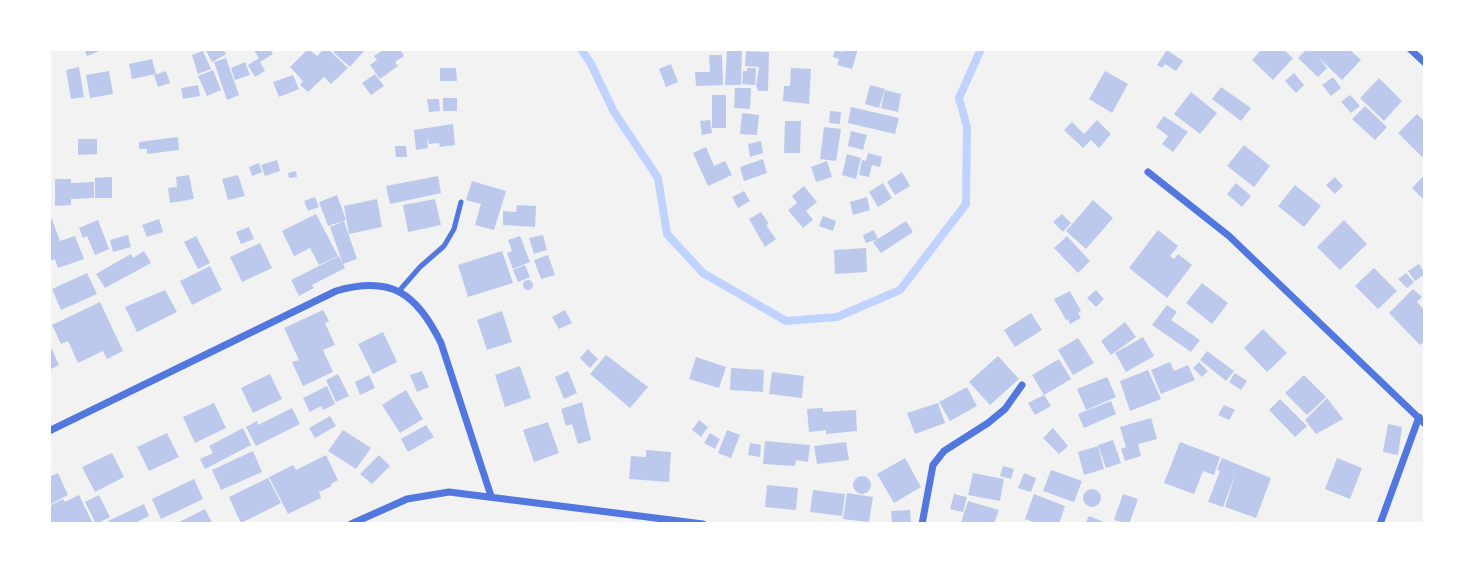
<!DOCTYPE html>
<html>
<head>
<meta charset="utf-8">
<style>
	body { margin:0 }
	#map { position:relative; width:1474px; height:573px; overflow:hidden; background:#f2f2f2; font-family:Quicksand,sans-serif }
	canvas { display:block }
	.frame { position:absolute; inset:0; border:51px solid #fff; pointer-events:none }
</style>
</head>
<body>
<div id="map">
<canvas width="1474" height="573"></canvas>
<div class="frame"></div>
</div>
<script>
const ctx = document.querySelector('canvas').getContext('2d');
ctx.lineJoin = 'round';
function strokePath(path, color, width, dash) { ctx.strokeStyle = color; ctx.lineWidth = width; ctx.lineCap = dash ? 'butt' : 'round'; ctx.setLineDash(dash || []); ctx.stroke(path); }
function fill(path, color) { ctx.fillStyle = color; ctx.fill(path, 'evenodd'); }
const stream = new Path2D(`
	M581,49l10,15 23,48 44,66 9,56 36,39 83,48 51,-4 63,-27 66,-86 1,-77 -8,-29 22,-49`);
const building = new Path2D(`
	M84,49h20l-17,7z
	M205,49h18l3,5 -14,8z
	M253,49h17l3,5 -13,8 5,9 -10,6 -7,-12 11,-7z
	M308,49l9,7 7,-7h4l20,19 -17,16 -7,-7 -16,15 -8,-7 3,-4 -13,-14z
	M336,49h27l2,1 -15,17 -17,-15z
	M385,49h15l4,7 -9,6 3,4 -18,13 -10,-14 7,-5 -3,-4z
	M843,49h15l-6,20 -15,-4 2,-6 -6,-2 2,-7 7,2z
	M1262,49h21l10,9 -20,22 -21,-20z
	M1307,49h42l12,11 -19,20 -24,-23 9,11 -9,9 -20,-19z
	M727,50h15l-1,35h-16z
	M1167,50l16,11 -7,10 -11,-7 -3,4 -5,-3z
	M203,51l8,18 -13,5 -6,-19z
	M746,51l23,1 -1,39h-10l-2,-6 3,-18 -14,-1z
	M709,55h13l1,30 -27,1 -1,-14h15z
	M226,58l13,37 -12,5 -13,-38z
	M152,59l4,15 -24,5 -3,-15z
	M245,62l5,13 -15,5 -4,-12z
	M671,64l7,18 -12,5 -7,-18z
	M79,67l5,30 -13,2 -5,-29z
	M440,68h16l1,13h-17z
	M747,68h9l-1,17 -13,-1 1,-13h4z
	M791,68l20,1 -2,35 -26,-3 1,-15h6z
	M213,70l8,20 -14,6 -9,-20z
	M109,71l4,23 -23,4 -4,-23z
	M166,71l4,12 -12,4 -4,-12z
	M1105,71l23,13 -16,29 -23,-14z
	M1294,73l10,12 -8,8 -11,-12z
	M375,74l9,12 -13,9 -9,-12z
	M293,75l6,14 -20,8 -6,-15z
	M1333,77l8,11 -10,8 -9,-11z
	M1379,78l23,23 -18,20 -24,-23z
	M198,85l2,11 -17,3 -2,-11z
	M870,85l15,4 -6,19 -14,-4z
	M1221,87l30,21 -10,13 -29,-22z
	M735,88h16l-1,21 -16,-1z
	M885,90l16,4 -3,18 -17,-4z
	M1191,92l26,21 -17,21 -26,-20z
	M712,95h14v33h-14z
	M1350,95l10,11 -9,7 -10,-11z
	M443,98h14v13h-14z
	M427,99h12l1,12 -11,1z
	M1365,106l22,21 -12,13 -23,-21z
	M851,107l48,11 -4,16 -47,-11z
	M830,111l11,1 -1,12 -11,-1z
	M742,113l17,2 -2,20 -17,-1z
	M1417,114l8,8v33l-3,2 -24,-24z
	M1164,116l24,16 -15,20 -11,-8 6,-8 -12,-9z
	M710,120l2,13 -10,2 -2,-14z
	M1097,120l14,14 -12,14 -8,-8 -8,8 -19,-18 8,-8 12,12z
	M785,121h16l-1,32h-16z
	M453,124l2,21 -15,2 -1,-4 -10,1 -2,-8 1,12 -12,2 -2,-20z
	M824,127l17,2 -5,32 -16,-2z
	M851,131l16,4 -4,15 -15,-4z
	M178,137l1,13 -32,4v-5h-8v-7z
	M78,139h19v15l-19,1z
	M761,141l2,12 -13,4 -2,-13z
	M1244,145l26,21 -16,21 -27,-21z
	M395,146h11l1,11h-11z
	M706,147l8,19 11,-5 7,14 -24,11 -15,-33z
	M868,153l14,4 -2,10 -8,-2 -3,12 -10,-2 3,-15 4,1z
	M847,154l14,4 -5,21 -14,-4z
	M763,159l4,14 -23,8 -4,-14z
	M277,160l3,11 -15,5 -4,-11z
	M827,161l5,16 -16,5 -5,-15z
	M259,163l3,9 -10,4 -3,-9z
	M296,171l1,6 -8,1 -1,-5z
	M902,172l8,14 -15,9 -8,-13z
	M1425,174v23l-2,2 -11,-11z
	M189,175l5,24 -24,4 -2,-15 9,-1 -1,-10z
	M238,175l7,21 -17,4 -6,-21z
	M438,176l3,17 -51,11 -4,-18z
	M112,177v21h-17v-20z
	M1335,177l8,9 -8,8 -9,-9z
	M55,179h16v4l23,-1v16l-23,1v6l-16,1z
	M472,181l34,10 -12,39 -19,-5 6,-21 -15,-4z
	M883,183l9,15 -14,9 -9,-15z
	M1236,183l15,13 -9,11 -15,-13z
	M1295,185l26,21 -17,21 -26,-21z
	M804,186l13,16 -11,9 7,9 -10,8 -15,-18 9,-7 -5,-7z
	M744,191l6,10 -12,7 -6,-11z
	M337,195l9,25 -18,6 -9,-24z
	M315,197l4,10 -11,4 -4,-10z
	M867,197l3,13 -17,5 -3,-13z
	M377,199l5,28 -33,7 -5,-28z
	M435,199l6,26 -33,7 -5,-27z
	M1093,200l20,18 -27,31 -20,-18z
	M517,205l19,1 -1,21 -32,-2v-14l13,1z
	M761,212l8,12 -3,1 10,14 -11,8 -16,-28z
	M316,214l22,42 -19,9 -9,-17 -16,8 -12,-25z
	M1062,214l9,9 -8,9 -10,-10z
	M823,216l13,5 -3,10 -14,-5z
	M52,219l8,22 15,-5 9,23 -26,9 -3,-9 -6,2v-41z
	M159,219l4,13 -16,5 -5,-12z
	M98,220l11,29 -14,6 -8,-19 -4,2 -4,-10z
	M1344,220l23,24 -27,26 -23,-23z
	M344,221l13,38 -14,5 -13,-37z
	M906,221l7,11 -32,21 -8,-11z
	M249,227l5,12 -13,5 -5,-12z
	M874,230l4,9 -12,4 -3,-8z
	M1158,230l20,16 -8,10 4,3 4,-5 14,11 -25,33 -38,-30z
	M128,235l3,12 -18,5 -3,-12z
	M543,235l4,15 -13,4 -5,-16z
	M196,236l14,27 -12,6 -14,-27z
	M520,236l10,26 -17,7 -6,-16 5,-2 -4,-11z
	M1067,236l23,25 -12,12 -24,-25z
	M260,243l12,25 -30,14 -12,-25z
	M866,248l1,24 -32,2 -1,-24z
	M144,251l7,12 -46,25 -9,-14 35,-20 2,4z
	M502,251l11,32 -45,14 -10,-32z
	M548,255l7,20 -14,4 -7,-19z
	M339,256l6,12 -33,17 2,3 -15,8 -8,-16z
	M1419,264l6,10 -10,7 -7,-10z
	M525,265l5,12 -12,5 -5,-12z
	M210,266l12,24 -30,15 -12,-24z
	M1374,268l23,23 -19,18 -23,-23z
	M87,273l10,21 -36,16 -9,-21z
	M1406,273l8,9 -7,6 -9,-9z
	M523 285a5 5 0 1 1 10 0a5 5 0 1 1-10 0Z
	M1202,283l26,20 -16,21 -26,-21z
	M1413,289l9,8 -5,5 8,9v29l-5,5 -31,-32z
	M165,290l12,22 -40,20 -12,-25z
	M1096,290l8,9 -8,8 -9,-9z
	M1070,291l11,20 -3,2 3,5 -11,6 -2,-5 -2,1 -12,-21z
	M100,302l23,49 -16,8 -4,-8 -25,12 -10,-22 -7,3 -9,-19z
	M1167,305l10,7 -6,8 29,20 -9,12 -39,-27z
	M323,310l6,11 -4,2 10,22 -12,5 10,22 -30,14 -11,-24 7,-2 -15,-32z
	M565,310l7,13 -13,6 -7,-12z
	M502,311l10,31 -25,8 -10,-30z
	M1031,313l11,17 -27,17 -11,-17z
	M1125,322l11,15 -25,18 -10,-14z
	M1263,329l24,24 -20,19 -23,-24z
	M383,332l14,30 -24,12 -15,-30z
	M1143,337l11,19 -28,16 -11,-19z
	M1078,338l16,25 -21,12 -15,-25z
	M49,343l10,22 -10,5z
	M588,349l10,10 -8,9 -10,-10z
	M1207,351l27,20 -8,10 -26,-21z
	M606,355l42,32 -18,21 -40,-34z
	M998,356l21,23 -29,26 -21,-23z
	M696,357l30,10 -7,21 -30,-9z
	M1059,359l12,20 -27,16 -12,-20z
	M1170,362l4,9 14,-6 7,15 -34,14 -10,-24z
	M1199,362l9,9 -6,6 -9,-9z
	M520,366l11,32 -26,9 -10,-32z
	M731,368l33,2 -1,22 -33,-2z
	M1148,370l13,29 -31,12 -10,-30z
	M422,371l7,16 -12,5 -7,-17z
	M568,371l9,22 -13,6 -9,-22z
	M772,372l32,4 -2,22 -33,-4z
	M1235,373l12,8 -6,9 -12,-8z
	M270,374l12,25 -29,14 -12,-25z
	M338,374l11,22 -13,6 -10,-22z
	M369,375l6,13 -15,7 -5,-13z
	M1304,375l22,22 -19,18 -22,-22z
	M1107,377l9,20 -30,13 -9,-21z
	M327,386l8,18 -12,6 -2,-4 -11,6 -7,-14z
	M967,387l10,19 -27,15 -11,-19z
	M406,390l17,29 -23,14 -18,-28z
	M1044,395l7,11 -16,9 -7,-12z
	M1327,398l16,21 -27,15 -11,-14z
	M1280,399l27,27 -12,11 -26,-27z
	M1111,401l5,13 -32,14 -6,-14z
	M582,402l9,38 -13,4 -6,-20 -6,2 -5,-17z
	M214,403l12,25 -31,15 -12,-26z
	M938,403l7,20 -30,11 -8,-21z
	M1224,405l11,5 -6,10 -11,-5z
	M292,408l8,16 -44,22 -10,-19 11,-6 1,4z
	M823,408v4l33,-2 1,21 -31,3v-4l-17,2 -2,-23z
	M330,416l6,10 -21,12 -6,-10z
	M1151,418l6,21 -19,5 3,12 -16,5 -4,-12 5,-2 -6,-20z
	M699,420l9,7 -7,10 -9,-7z
	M548,422l11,31 -25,9 -11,-32z
	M1388,424l14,3 -4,28 -15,-3z
	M426,425l8,12 -26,15 -7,-13z
	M243,428l8,17 -46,24 -5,-10 13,-6 -4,-7z
	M1053,428l15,18 -9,8 -16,-16z
	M343,430l28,18 -15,21 -28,-18z
	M727,430l13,5 -9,23 -13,-5z
	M167,433l12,24 -30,14 -12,-24z
	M710,433l10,6 -5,10 -11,-6z
	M1113,440l8,23 -15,5 -8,-23z
	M765,441l45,4 -2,17 -12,-2 -1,6 -32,-2z
	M846,442l3,18 -32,4 -3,-18z
	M1180,442l40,15 -6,18 -11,-4 -9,23 -30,-11z
	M750,443l11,2 -1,12 -12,-2z
	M1098,446l6,23 -20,6 -6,-23z
	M646,450l25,2 -2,30 -40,-3 2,-23 15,1z
	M253,451l9,21 -41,18 -9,-20z
	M112,453l12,24 -29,15 -13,-25z
	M326,455l12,25 -7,4 1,2 -13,6 2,6 -33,16 -19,-37 24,-12 3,5z
	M379,455l11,11 -18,18 -12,-10z
	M905,458l16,29 -27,16 -17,-29z
	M1222,458l49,20 -15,40 -31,-11 11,-34 -13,34 -15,-5 12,-31 -3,-1z
	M1337,458l25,10 -12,31 -25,-10z
	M1003,466l11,3 -3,10 -11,-3z
	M1051,470l31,11 -8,21 -31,-11z
	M58,473l10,22 -19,10v-28z
	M973,473l31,6 -4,22 -32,-6z
	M1024,473l12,5 -5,14 -13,-4z
	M853 485a9 9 0 1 1 18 0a9 9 0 1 1-18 0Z
	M268,478l13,25 -40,20 -12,-26z
	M194,479l9,20 -42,20 -9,-20z
	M767,485l31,3 -2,22 -31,-3z
	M1083 498a9 9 0 1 1 18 0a9 9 0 1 1-18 0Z
	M813,490l32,4 -3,22 -32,-4z
	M847,493l26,4 -4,25 -26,-3z
	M954,494l13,3 -4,15 -13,-3z
	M1034,494l31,12 -6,18h-20l-14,-5z
	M1123,494l15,5 -9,25 -15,-4z
	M79,495l14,29h-44v-18l14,-7 2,3z
	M99,495l11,22 -14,7 -11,-22z
	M968,501l31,9 -5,14h-25l-8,-2z
	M144,504l5,12 -16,8h-23l-2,-3z
	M205,509l8,15h-38z
	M910,510l1,14h-19l-1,-13z
	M1089,516l20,8h-24z`);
const service = new Path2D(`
	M399,291l21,-24 24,-21 10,-17 7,-27`);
const minor = new Path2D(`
	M1410,49l15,14
	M1148,172l81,64 196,188
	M49,431l287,-140c56,-16 81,3 105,52l50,153
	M351,524l56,-25 42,-7 254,32
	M922,524l11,-59 11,-14 44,-28 17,-14 17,-24
	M1380,524l39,-107`);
strokePath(stream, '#bfd3fe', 8);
fill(building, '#bdc9ec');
strokePath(service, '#5277de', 5);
strokePath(minor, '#5277de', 7);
</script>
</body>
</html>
